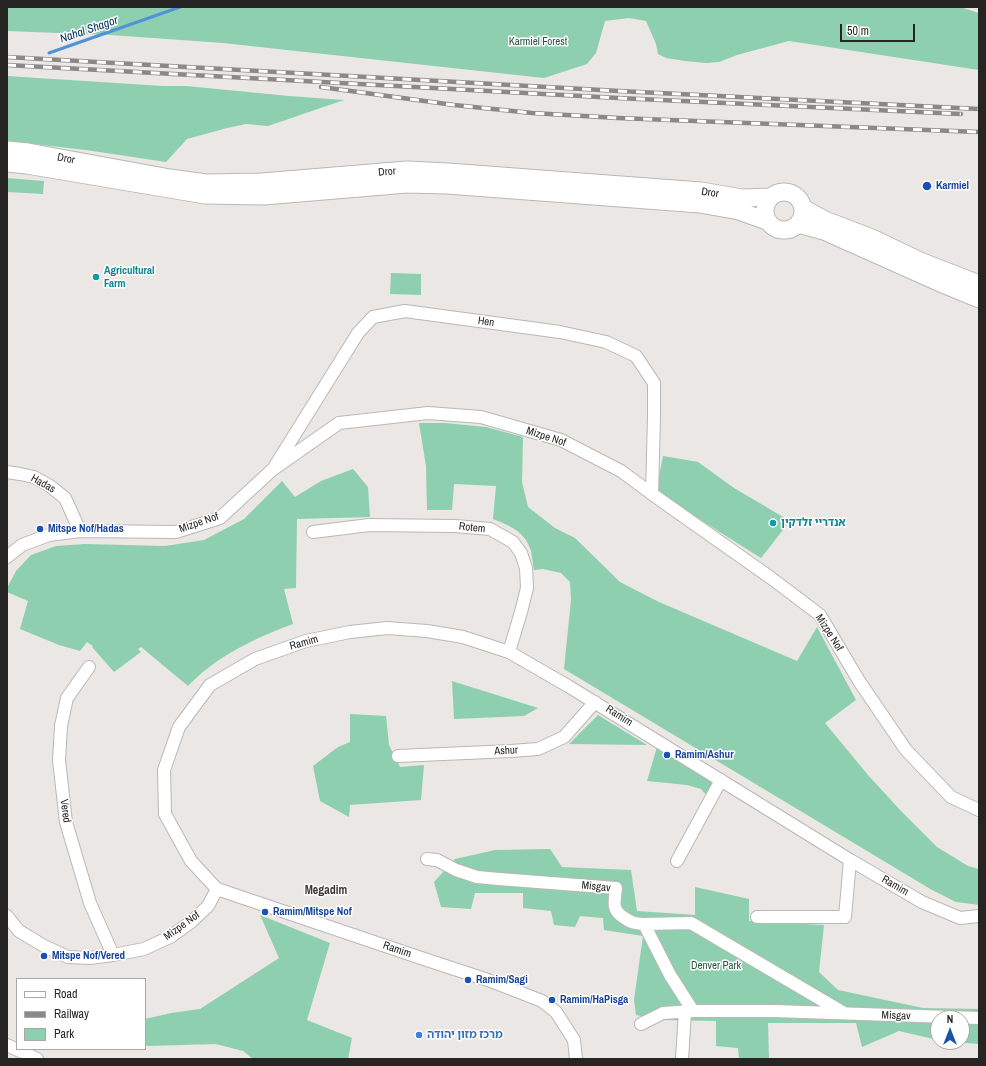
<!DOCTYPE html>
<html>
<head>
<meta charset="utf-8">
<style>
	body { margin:0 }
	#map { position:relative; width:986px; height:1066px; overflow:hidden; background:#eae7e4; font-family:"Archivo Narrow",sans-serif }
	canvas { display:block }
	.frame { position:absolute; inset:0; border:8px solid #262524; pointer-events:none }
	.legend { position:absolute; left:16px; top:978px; width:130px; height:72px; box-sizing:border-box; background:#fff; border:1px solid #a8a8a7; margin:0; padding:5px 7px; list-style:none; font-size:12px; color:#262524 }
	.legend li { display:flex; align-items:center; gap:8px; height:20px }
	.legend b { width:20px; border:1px solid #a8a8a7 }
	.north { position:absolute; left:930px; top:1010px; width:40px; height:40px; box-sizing:border-box; background:#fff; border:1px solid #a8a8a7; border-radius:50%; rotate:0deg; font-size:11px; font-weight:700; line-height:16px; text-align:center; color:#262524 }
	.north::after { content:''; display:block; margin:auto; width:14px; height:18px; background:#1854a5; clip-path:polygon(50% 0,100% 100%,50% 72%,0 100%) }
	.scale { position:absolute; left:840px; top:24px; width:75px; height:18px; box-sizing:border-box; border:2px solid #262524; border-top:0; padding-left:5px; font-size:12px; line-height:14px; white-space:nowrap; color:#262524; -webkit-text-stroke:3px #fff; paint-order:stroke }
</style>
</head>
<body>
<div id="map">
<canvas width="986" height="1066"></canvas>
<div class="frame"></div>
<ul class="legend">
<li><b style="height:5px;background:#fff"></b>Road</li>
<li><b style="height:5px;background:#8b8987"></b>Railway</li>
<li><b style="height:11px;background:#8ecfaf"></b>Park</li>
</ul>
<div class="north">N</div>
<div class="scale">50 m</div>
</div>
<script>
const ctx = document.querySelector('canvas').getContext('2d');
ctx.lineJoin = 'round';
function fill(path, color) { ctx.fillStyle = color; ctx.fill(path, 'evenodd'); }
function strokePath(path, color, width, dash) { ctx.strokeStyle = color; ctx.lineWidth = width; ctx.lineCap = dash ? 'butt' : 'round'; ctx.setLineDash(dash || []); ctx.stroke(path); }
function label(font, color, halo, rows, align = 'center') {
  ctx.font = font + ' "Archivo Narrow","Noto Sans Hebrew",sans-serif'; ctx.lineWidth = 3; ctx.setLineDash([]); ctx.textBaseline = 'middle'; ctx.strokeStyle = halo; ctx.fillStyle = color; for (const [text, x, y, turn = 0] of rows) {
    ctx.save(); ctx.translate(x, y); ctx.rotate((+turn || 0) * Math.PI / 180); ctx.textAlign = isNaN(turn) ? turn : align; if (halo) ctx.strokeText(text, 0, 0); ctx.fillText(text, 0, 0); ctx.restore();
  }
}
const green = new Path2D(`
	M7,7h953l19,6v57l-190,-29 -52,14 -18,7 -13,1 -21,-2 -19,-3 -8,-4 -2,-10 -10,-23 -17,-3 -24,3 -9,32 -9,11 -43,14 -321,-35 -112,-8 -104,-4z
	M7,76l156,10h23l103,10 55,4 -76,26 -22,-2 -19,4 -40,11 -21,23 -80,-12 -79,-9z
	M7,178l37,3 -1,13 -36,-2z
	M391,273l30,1v21l-31,-1z
	M419,423h26l41,4 37,10 -1,45 6,25 27,21 20,10 45,44 39,20 138,59 20,-34 39,73 -31,23 43,52 33,36 36,36 31,19 11,3v36l-23,-3 -24,-12 -368,-221 7,-69 -1,-18 -9,-9 -18,-4 -9,1c-1,-6 -2,-13 -3,-19 -6,-20 -21,-25 -38,-32l3,-33 -42,-2 -2,26h-25l-1,-44z
	M663,456l35,6 36,26 56,33 -29,37 -105,-66z
	M353,469l15,18 2,30 -73,2 -1,69 -12,1 9,35c-30,11 -59,24 -85,44 -7,5 -14,12 -20,18l-47,-39 -3,2 3,3 -27,20 -22,-25 1,-1 -6,-4 -7,9 -21,-6 -39,-16 8,-28 -21,-9v-4l9,-17 15,-16 25,-9 29,-2 80,2 39,-6 40,-21 38,-38 13,16 26,-16z
	M452,681l86,27 -14,8 -70,3z
	M350,714l36,2 3,29 11,22 24,-2 -3,35 -71,5 -1,12 -29,-16 -7,-35 25,-19 12,-5z
	M598,715l49,30 -78,-1z
	M657,747l55,34 -3,17 -8,-9 -14,-4 -40,-4z
	M550,849l12,18 69,3 6,41 58,4v-28l54,12v22l75,4 -5,47 19,18 85,18 56,1v35l-25,-2h8v-24h-24v22l-39,-9 -37,16 -6,-24h-88l1,36h-30l-1,-11 -22,-2v-25l-54,-1 -26,-5 -2,-15 9,-64 -39,-6 -1,-12 -23,-2 -5,11 -21,-2 -3,-14 -28,-3v-15h-48l-4,16 -30,-2 -7,-25 21,-23 40,-9z
	M260,915l70,28 -23,77 45,18 -4,21h-95l-10,-8 -27,-7 -68,2 -3,-1v-26l26,-6 29,-4 79,-51z`);
const stream = new Path2D(`
	M49,53l131,-46`);
const street = new Path2D(`
	M275,466l83,-133 15,-16 32,-6 155,21 46,10 30,14 18,27v34l-2,77
	M7,472l13,2 14,3 16,9 15,12 15,33
	M313,532l56,-7 86,1 35,3 23,13 8,11 5,15 1,20 -6,24 -12,40
	M7,557l15,-12 27,-10 31,-4 96,1 44,-14 52,-48 67,-47 89,-10 53,4 80,23 60,31 31,23 119,84 49,37 39,66 47,69 45,47 28,13
	M89,667l-22,31 -6,28 -2,34 7,62 24,81 23,52
	M398,756l113,-5 27,-2 26,-12 31,-35
	M427,859l10,1 19,10 21,7 22,2 117,9c-1,13 -5,21 7,29 9,6 10,6 21,7l26,51 23,36
	M677,861l44,-81
	M7,916l12,15 25,15 24,11 22,1 23,-3 31,-6 26,-12 21,-15 17,-16 9,-17
	M757,917h88l5,-57
	M644,924l47,-1 153,90
	M641,1024l22,-11 30,-2h81l205,7
	M7,1045l30,14
	M576,1059l-2,-19 -18,-28 -14,-11 -54,-21 -61,-20 -210,-71 -26,-28 -26,-47 -1,-44 15,-43 31,-42 45,-26 51,-18 44,-9 37,-4 40,3 36,6 46,15 59,34 282,174 72,42 38,16 19,-2
	M682,1059l3,-47`);
const secondary = new Path2D(`
	M7,150l21,2 142,26 36,5 56,-1 145,-12 41,2 253,19 41,7 28,-1
	M7,163l20,2 178,30 59,1 143,-12 40,1 253,19 39,7 28,10
	M765 211a19 19 0 1 1 38 0a19 19 0 1 1-38 0Z
	M803,208l22,12 47,18 48,23 59,23
	M798,224l26,7 121,54 34,14`);
const rail = new Path2D(`
	M7,57l612,34 360,18
	M7,65l611,33 343,16
	M321,87l133,18 78,8 86,5 361,14`);
const markers = [
	[927,186,5,"#1a4fb4"],
	[96,277,4,"#0f9aa8"],
	[773,523,4,"#0f9aa8"],
	[40,529,4,"#1a4fb4"],
	[667,755,4,"#1a4fb4"],
	[265,912,4,"#1a4fb4"],
	[44,956,4,"#1a4fb4"],
	[468,980,4,"#1a4fb4"],
	[552,1000,4,"#1a4fb4"],
	[419,1035,4,"#3f7fe0"]
];
const parkNames = [
	["Karmiel Forest",538,42],
	["Denver Park",716,966]
];
const streetNames = [
	["Dror",66,159,11],
	["Dror",387,172,-5],
	["Dror",710,193,8],
	["Hen",486,322,8],
	["Mizpe Nof",546,437,18],
	["Hadas",43,484,29],
	["Mizpe Nof",199,523,-19],
	["Rotem",472,528,6],
	["Mizpe Nof",829,633,57],
	["Ramim",304,643,-16],
	["Ramim",619,716,32],
	["Ashur",506,751,-3],
	["Vered",65,811,82],
	["Ramim",895,886,30],
	["Misgav",596,887,6],
	["Mizpe Nof",182,926,-36],
	["Ramim",397,950,19],
	["Misgav",896,1016,2]
];
const transitNames = [
	["Karmiel",936,186],
	["Mitspe Nof/Hadas",48,529],
	["Ramim/Ashur",675,755],
	["Ramim/Mitspe Nof",273,912],
	["Mitspe Nof/Vered",52,956],
	["Ramim/Sagi",476,980],
	["Ramim/HaPisga",560,1000]
];
const cultureNames = [
	["Agricultural",104,271],
	["Farm",104,284],
	["אנדריי זלדקין",781,523]
];
const shopNames = [
	["מרכז מזון יהודה",427,1035]
];
const waterNames = [
	["Nahal Shagor",89,30,-19]
];
const neighbourhoodNames = [
	["Megadim",326,891]
];
fill(green, '#8ecfaf');
strokePath(stream, '#4f92d9', 3);
strokePath(street, '#bab8b5', 14);
strokePath(secondary, '#bab8b5', 19);
strokePath(street, '#fff', 12);
strokePath(secondary, '#fff', 17);
strokePath(rail, '#8b8987', 4.5);
strokePath(rail, '#fff', 3, [9]);
for (const [x, y, r, color] of markers) { const dot = new Path2D(); dot.arc(x, y, r, 0, 2 * Math.PI); ctx.fillStyle = color; ctx.fill(dot); strokePath(dot, '#fff', 1.5); }
label('11px', '#275540', '#fff', parkNames);
label('11px', '#262524', '#fff', streetNames);
label('bold 11px', '#164399', '#fff', transitNames, 'left');
label('bold 11px', '#0d838f', '#fff', cultureNames, 'left');
label('bold 11px', '#366cbe', '#fff', shopNames, 'left');
label('italic 12px', '#033563', '#fff', waterNames);
label('bold 12px', '#3a3836', '#fff', neighbourhoodNames);
</script>
</body>
</html>
